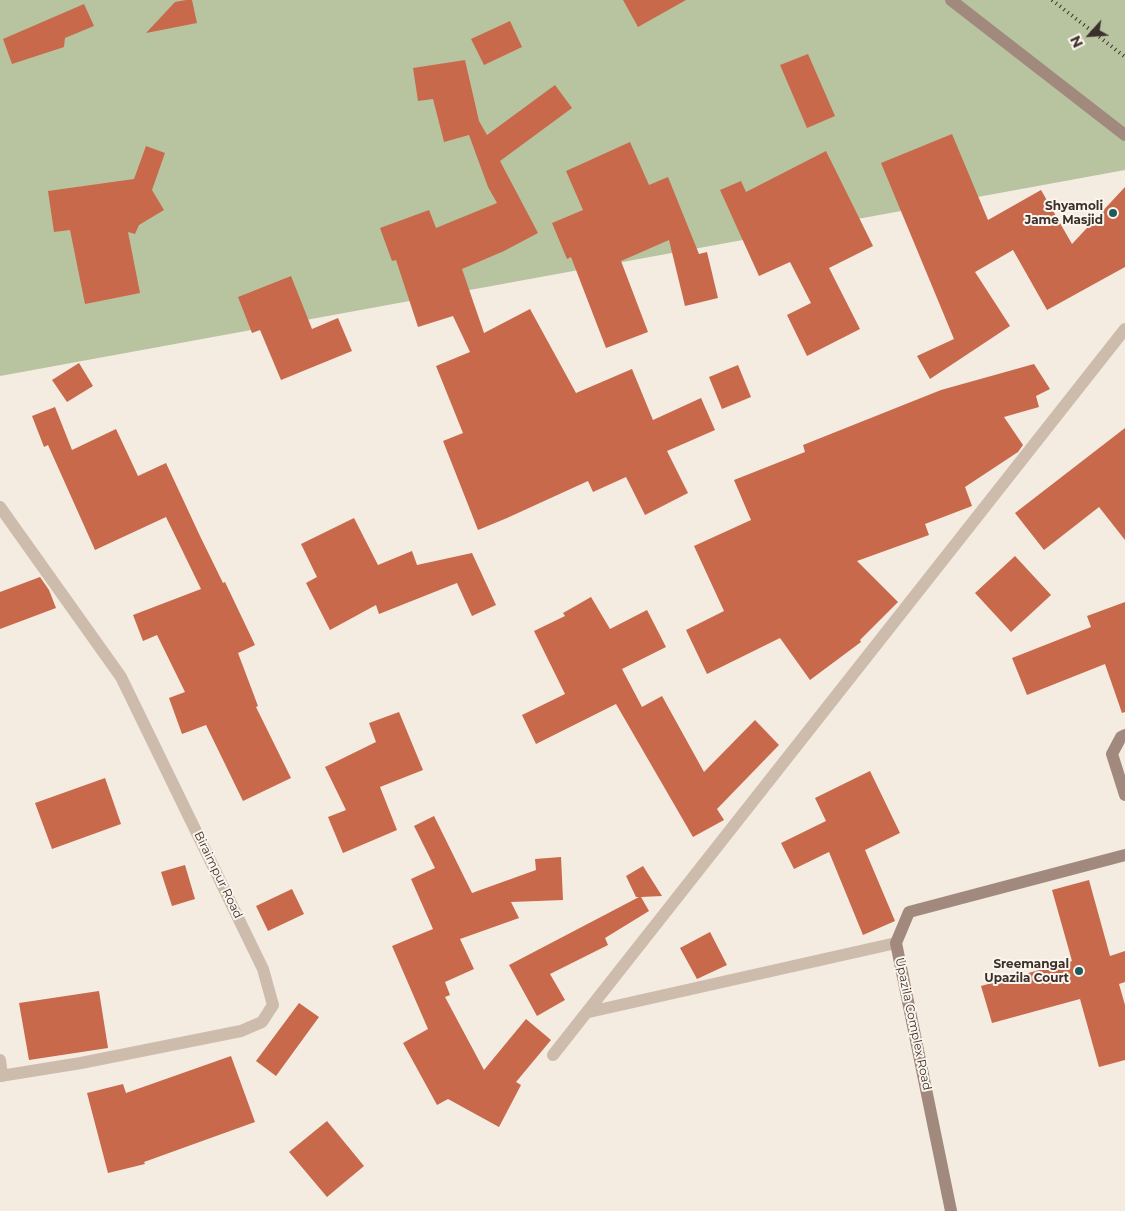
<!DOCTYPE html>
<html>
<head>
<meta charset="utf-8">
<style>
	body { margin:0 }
	#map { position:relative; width:1125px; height:1211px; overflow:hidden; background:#f4ebe1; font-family:Montserrat,sans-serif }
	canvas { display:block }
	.north { position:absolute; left:1065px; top:10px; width:50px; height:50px; -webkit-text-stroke:4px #fbf5ee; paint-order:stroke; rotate:244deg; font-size:14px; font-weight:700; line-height:20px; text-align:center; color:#3b302b }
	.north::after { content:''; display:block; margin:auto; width:18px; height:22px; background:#3b302b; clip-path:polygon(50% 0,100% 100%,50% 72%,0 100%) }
</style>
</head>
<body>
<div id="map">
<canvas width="1125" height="1211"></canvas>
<div class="north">N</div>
</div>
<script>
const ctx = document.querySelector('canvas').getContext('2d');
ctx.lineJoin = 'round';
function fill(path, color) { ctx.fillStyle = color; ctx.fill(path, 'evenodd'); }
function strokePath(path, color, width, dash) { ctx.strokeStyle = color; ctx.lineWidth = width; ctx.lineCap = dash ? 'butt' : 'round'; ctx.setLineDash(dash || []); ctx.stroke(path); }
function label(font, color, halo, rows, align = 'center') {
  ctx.font = font + ' Montserrat,sans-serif'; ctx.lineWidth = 4; ctx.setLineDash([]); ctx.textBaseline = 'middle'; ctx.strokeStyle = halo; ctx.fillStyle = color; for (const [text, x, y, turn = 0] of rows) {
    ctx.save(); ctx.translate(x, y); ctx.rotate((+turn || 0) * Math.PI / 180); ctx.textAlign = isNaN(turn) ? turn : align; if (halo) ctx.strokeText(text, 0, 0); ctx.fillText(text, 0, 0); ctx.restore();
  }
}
const green = new Path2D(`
	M0,0h1125v170l-1125,206z`);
const building = new Path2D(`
	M186,0h6l5,23 -51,10 29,-31z
	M623,0h63l-48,27z
	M84,4l10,22 -29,12 -1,9 -52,17 -9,-25z
	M510,21l12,26 -38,18 -13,-26z
	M808,54l27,62 -28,12 -27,-63z
	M465,60l14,61 8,14 68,-50 17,23 -72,53 38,72 -34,18 -42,18 22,64 46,-24 46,84 56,-24 21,51 48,-22 14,32 -48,21 21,42 -43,22 -19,-38 -33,15 -5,-11 -81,37 -29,12 -35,-89 20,-8 -27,-67 34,-14 -17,-36 -35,11 -22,-67 -4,1 -12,-33 49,-18 7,18 61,-25 -9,-16 -19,-52 -25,7 -11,-43 -15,2 -5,-33z
	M952,134l36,86 53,-30 31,54 53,-57v80l-78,43 -34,-60 -38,22 35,54 -80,53 -13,-23 37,-17 -73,-176z
	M630,142l19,43 19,-8 31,77 8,-2 11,46 -33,8 -16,-66 -48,21 27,71 -42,16 -35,-91 -4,2 -15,-36 31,-13 -17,-39z
	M146,146l19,7 -13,37 12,20 -25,15 -4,9 -7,-2 12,61 -55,11 -15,-74 -16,2 -6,-41 86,-12z
	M826,151l47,95 -44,22 31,61 -53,27 -20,-41 24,-12 -21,-41 -31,14 -39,-86 21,-9 5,11z
	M291,276l21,53 26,-11 14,33 -71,29 -21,-50 -8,3 -14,-36z
	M79,363l14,23 -26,16 -15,-22z
	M1034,364l16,25 -14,7 3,11 -35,10 19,28 -5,7 -53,35 7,19 -47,18 4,11 -72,26 41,41 -38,38 1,2 -51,38 -30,-42 -73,36 -21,-44 38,-19 -30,-65 57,-26 -17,-40 71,-28 -2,-7 138,-55z
	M738,365l13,32 -29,12 -13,-32z
	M55,407l17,43 44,-21 22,47 28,-13 34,73 23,47 2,-1 30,63 -17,8 20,53 -2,1 35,71 -48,23 -37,-76 -24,9 -13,-36 16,-6 -28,-57 -14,6 -10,-26 68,-26 -35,-72 -71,33 -47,-105 -4,2 -12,-31z
	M1125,428v112l-26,-33 -55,43 -29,-37z
	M354,518l24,47 34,-14 5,14 55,-12 24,52 -24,11 -15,-33 -78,31 -3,-9 -46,25 -24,-47 11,-6 -16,-33z
	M1015,556l36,39 -40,37 -36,-39z
	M40,577l9,13 7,18 -56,21v-37z
	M591,597l19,32 37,-19 19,37 -44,22 20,38 20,-11 42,76 51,-52 24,25 -62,64 7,11 -31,17 -77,-133 -80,40 -14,-29 43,-21 -31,-63 31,-15 -2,-3z
	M1125,602v110l-3,1 -17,-49 -78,31 -15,-37 79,-31 -4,-11z
	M399,712l24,58 -43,17 17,43 -54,23 -15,-36 18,-7 -21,-43 51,-25 -7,-19z
	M870,771l30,62 -35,17 30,71 -32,14 -34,-83 -35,17 -13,-26 45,-22 -11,-23z
	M105,778l16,46 -69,25 -17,-46z
	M434,816l38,77 64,-23 -1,-11 26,-2 2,43 -52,2 8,16 -59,21 14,30 -29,13 5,13 -5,2 39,73 42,-51 25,21 -35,42 5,3 -22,42 -51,-28 -11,6 -34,-62 25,-14 -36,-83 41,-17 -22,-50 24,-11 -21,-42z
	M185,865l10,34 -23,7 -11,-34z
	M643,866l19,30 -21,1 8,14 -44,27 3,7 -58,29 15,26 -28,16 -28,-51 130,-68h-3l-10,-21z
	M1089,880l21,76 15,-5v31l-6,2 6,21v55l-26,7 -19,-68 -88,24 -11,-37 91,-25 -20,-71z
	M292,889l12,25 -36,17 -12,-25z
	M710,932l17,33 -30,14 -17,-31z
	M99,991l9,57 -79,12 -10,-57z
	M299,1003l20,14 -43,59 -20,-15z
	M231,1056l24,66 -111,40 1,2 -37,9 -21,-80 36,-9 3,9z
	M327,1121l37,45 -37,31 -38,-45z`);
const street = new Path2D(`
	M0,507l121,170 142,292 10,36 -11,17 -21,9 -160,32 -81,13
	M589,1012l307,-69
	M553,1055l572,-726
	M0,1060l2,16`);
const secondary = new Path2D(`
	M951,0l174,135
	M1125,735l-4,2 -9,17 13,41
	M951,1211l-55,-268 13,-31 216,-57`);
const rail = new Path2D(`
	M1052,0l73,57`);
const markers = [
	[1113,213,5,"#1f5a5e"],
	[1079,971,5,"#1f5a5e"]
];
const poiNames = [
	["Shyamoli",1103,206],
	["Jame Masjid",1103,220],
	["Sreemangal",1069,964],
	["Upazila Court",1069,978]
];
const streetNames = [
	["Biraimpur Road",218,875,64],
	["Upazila Complex Road",913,1024,78]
];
fill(green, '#b8c4a0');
fill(building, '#c8694b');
strokePath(street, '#cdbbac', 12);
strokePath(secondary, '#a18a7d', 12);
strokePath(rail, '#3b302b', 4, [1, 4]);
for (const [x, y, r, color] of markers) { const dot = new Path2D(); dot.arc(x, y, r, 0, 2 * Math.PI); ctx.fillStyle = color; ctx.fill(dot); strokePath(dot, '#fbf5ee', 2); }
label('bold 12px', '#3b302b', '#fbf5ee', poiNames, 'right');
label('12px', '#3b302b', '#fbf5ee', streetNames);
</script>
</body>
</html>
